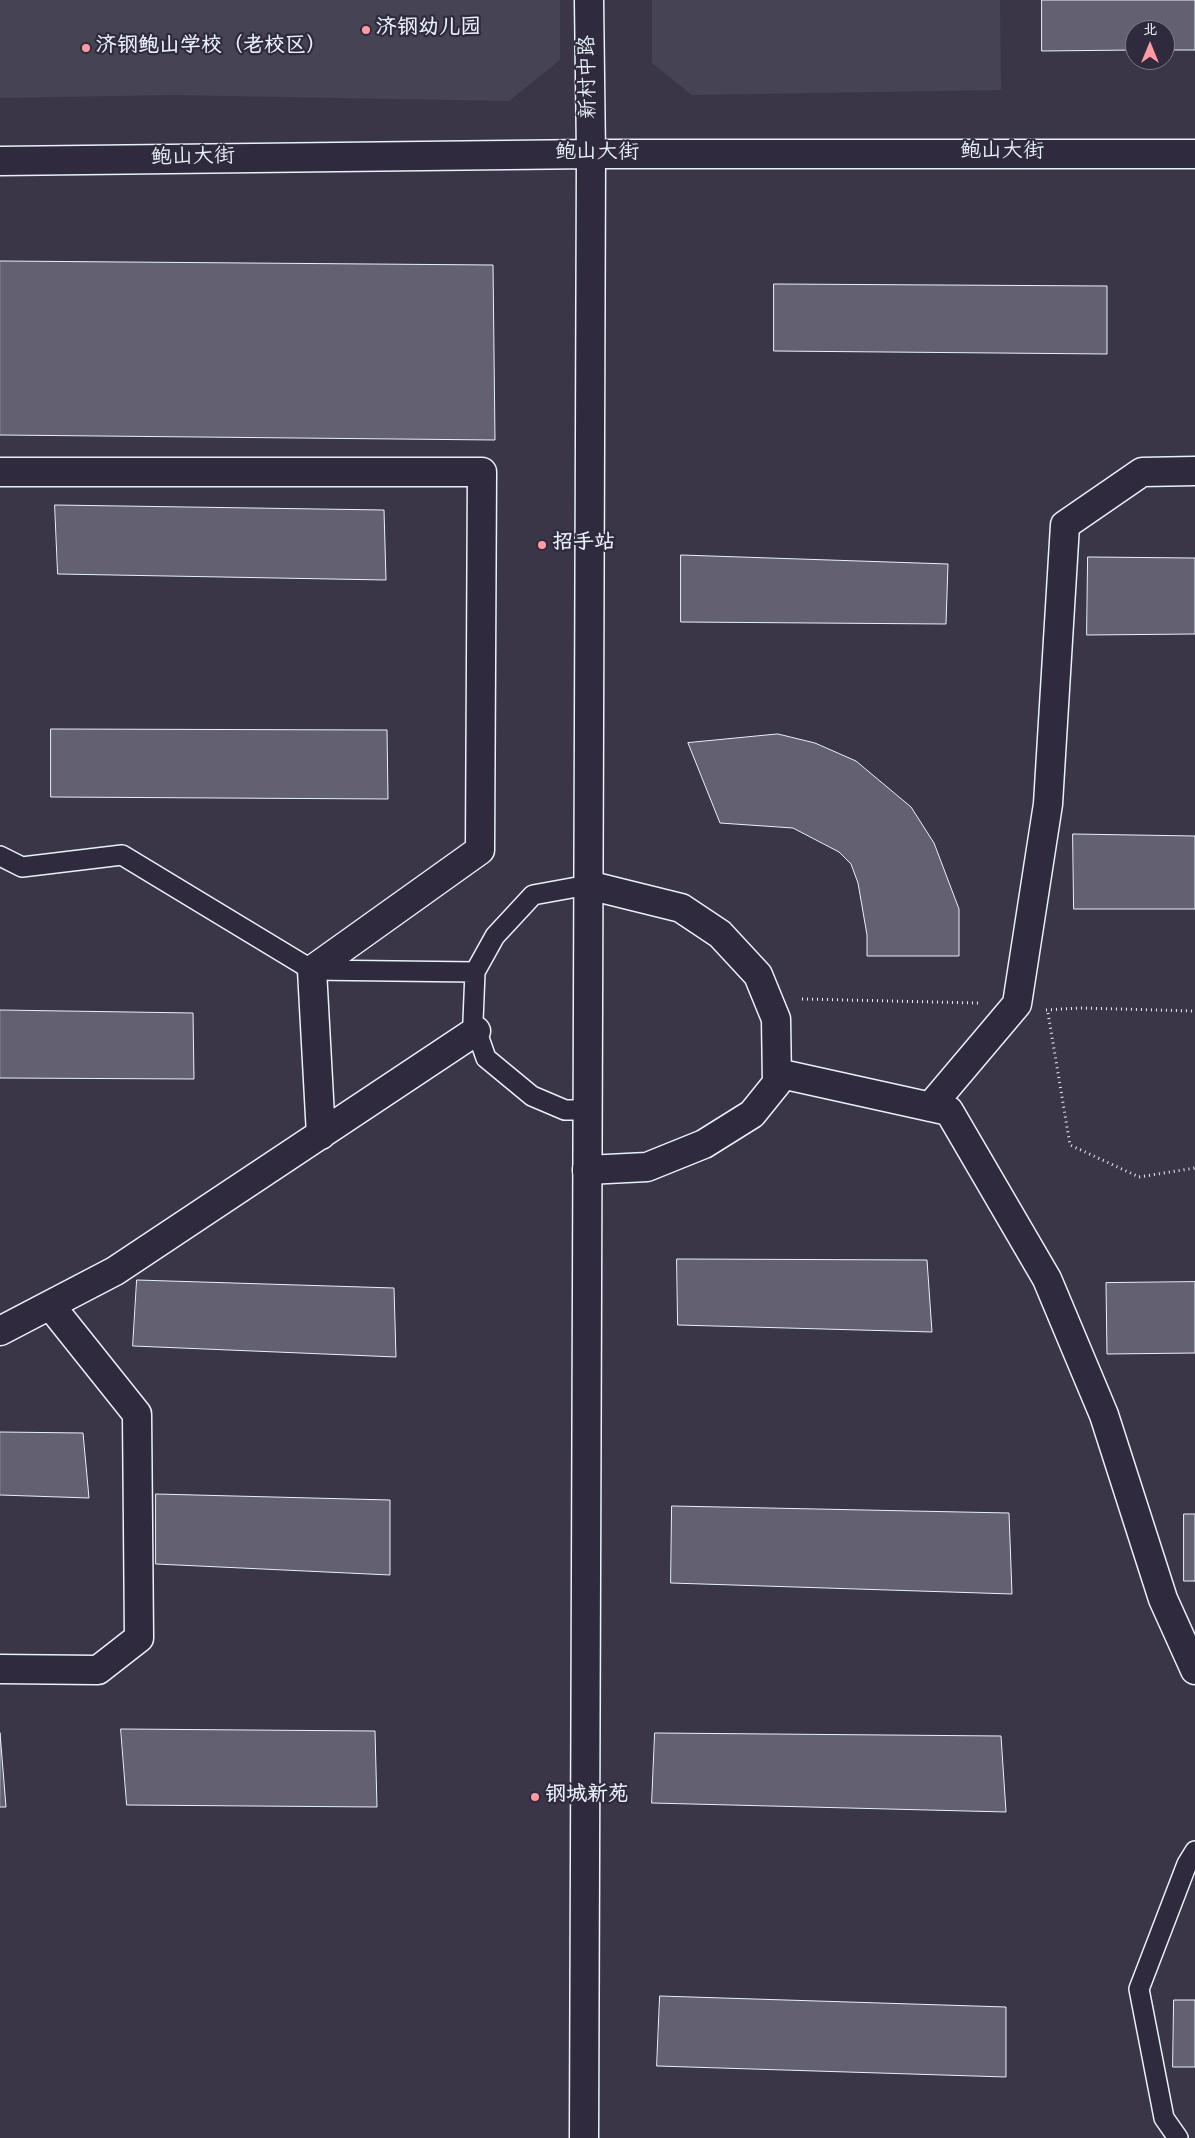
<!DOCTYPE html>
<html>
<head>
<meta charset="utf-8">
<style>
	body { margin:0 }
	#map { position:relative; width:1195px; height:2138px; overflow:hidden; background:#3a3648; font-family:"Indie Flower","LXGW WenKai TC",sans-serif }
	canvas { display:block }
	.north { position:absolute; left:1125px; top:20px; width:50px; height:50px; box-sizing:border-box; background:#2f2a3d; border:1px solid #797a88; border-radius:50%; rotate:0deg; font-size:14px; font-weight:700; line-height:20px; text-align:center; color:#e8f1f8 }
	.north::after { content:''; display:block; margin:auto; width:18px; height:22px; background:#ff9aa2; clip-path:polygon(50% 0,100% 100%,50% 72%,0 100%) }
</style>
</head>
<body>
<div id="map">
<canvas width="1195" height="2138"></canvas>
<div class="north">北</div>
</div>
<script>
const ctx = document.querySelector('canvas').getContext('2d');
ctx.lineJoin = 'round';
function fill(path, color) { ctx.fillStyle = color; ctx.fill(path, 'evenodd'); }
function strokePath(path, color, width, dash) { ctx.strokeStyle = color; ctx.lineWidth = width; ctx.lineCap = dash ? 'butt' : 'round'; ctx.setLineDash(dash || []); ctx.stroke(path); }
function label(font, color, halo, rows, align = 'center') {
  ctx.font = font + ' "Indie Flower","LXGW WenKai TC",sans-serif'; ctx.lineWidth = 4.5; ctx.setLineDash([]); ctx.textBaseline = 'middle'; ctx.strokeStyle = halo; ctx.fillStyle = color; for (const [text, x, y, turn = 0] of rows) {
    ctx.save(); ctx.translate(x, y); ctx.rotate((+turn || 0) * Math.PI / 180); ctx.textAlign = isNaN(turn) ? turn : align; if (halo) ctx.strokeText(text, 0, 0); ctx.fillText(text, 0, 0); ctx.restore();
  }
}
const built = new Path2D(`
	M0,0h560v60l-51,41 -336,-6 -173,3z
	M652,0h348l1,90 -309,5 -40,-32z`);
const building = new Path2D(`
	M1042,0h153v50h-30v-20h-30v20l-93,1z
	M0,261l493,4 2,175 -495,-5z
	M774,284l333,2v68l-333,-3z
	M55,505l329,5 2,70 -328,-6z
	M681,555l267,9 -2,60 -265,-2z
	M1088,557l107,1v76l-108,1z
	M51,729l336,1 1,69 -337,-2z
	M778,734l37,9 41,18 55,46 23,36 25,66v47h-92v-21l-9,-52 -7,-19 -12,-12 -46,-24 -73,-5 -32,-80z
	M1073,834l122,2v73h-121z
	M0,1010l193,3 1,66 -194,-1z
	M677,1259l250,1 5,72 -254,-7z
	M137,1280l257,8 2,69 -263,-11z
	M1195,1282v71l-88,1 -1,-71z
	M0,1432l83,1 6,65 -89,-3z
	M156,1494l234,6v75l-234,-11z
	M672,1506l337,7 3,81 -341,-11z
	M1184,1514h11v67h-11z
	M121,1729l254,2 2,76 -250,-2z
	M0,1733l6,74h-6z
	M655,1733l346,3 5,76 -354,-9z
	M660,1996l346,11v70l-349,-11z
	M1174,2000h21v67h-22z`);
const path = new Path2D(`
	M802,999l176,4
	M1046,1010l34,-2 115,3
	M1048,1013l22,132 69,32 56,-9`);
const lane = new Path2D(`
	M0,856l22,11 100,-12 190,115 163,2
	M587,1110h-22l-33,-14 -46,-38 -13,-37 2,-49 20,-36 38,-41 55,-10
	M1178,2138l-14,-20 -25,-129 48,-125 8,-13`);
const street = new Path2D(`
	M0,472h482l-2,378 -168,120 9,165
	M777,1073l172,38 98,168 57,136 59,184 32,71
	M930,1107l87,-103 31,-200 17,-279 77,-53 53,-1
	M587,1170l60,-3 57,-23 48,-30 25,-31 -1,-64 -18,-44 -38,-41 -39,-26 -93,-23
	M0,1331l115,-60 361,-240
	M0,1669l98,1 41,-32 -2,-224 -87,-109`);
const secondary = new Path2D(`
	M0,161l591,-7h604
	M584,2138l7,-1984 -2,-154`);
const markers = [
	[366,30,5,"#ff9aa2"],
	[86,48,5,"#ff9aa2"],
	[542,545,5,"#ff9aa2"],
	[535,1797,5,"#ff9aa2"]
];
const poiNames = [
	["济钢幼儿园",376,30],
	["济钢鲍山学校（老校区）",96,48],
	["招手站",552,545],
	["钢城新苑",545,1797]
];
const streetNames = [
	["新村中路",590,77,-91],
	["鲍山大街",1002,154],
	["鲍山大街",597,155],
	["鲍山大街",193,159,-1]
];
fill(built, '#464354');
fill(building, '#636171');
strokePath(building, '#e8f1f8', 1);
strokePath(lane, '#e8f1f8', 22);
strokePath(street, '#e8f1f8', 31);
strokePath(secondary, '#e8f1f8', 31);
strokePath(path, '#e8f1f8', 3, [1, 4]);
strokePath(lane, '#2f2a3d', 19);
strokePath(street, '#2f2a3d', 28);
strokePath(secondary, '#2f2a3d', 28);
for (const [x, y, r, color] of markers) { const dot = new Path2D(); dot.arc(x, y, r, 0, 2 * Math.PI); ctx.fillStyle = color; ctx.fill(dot); strokePath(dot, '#2f2a3d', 2); }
label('bold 21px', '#e8f1f8', '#2f2a3d', poiNames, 'left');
label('21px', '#e8f1f8', '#2f2a3d', streetNames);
</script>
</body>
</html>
